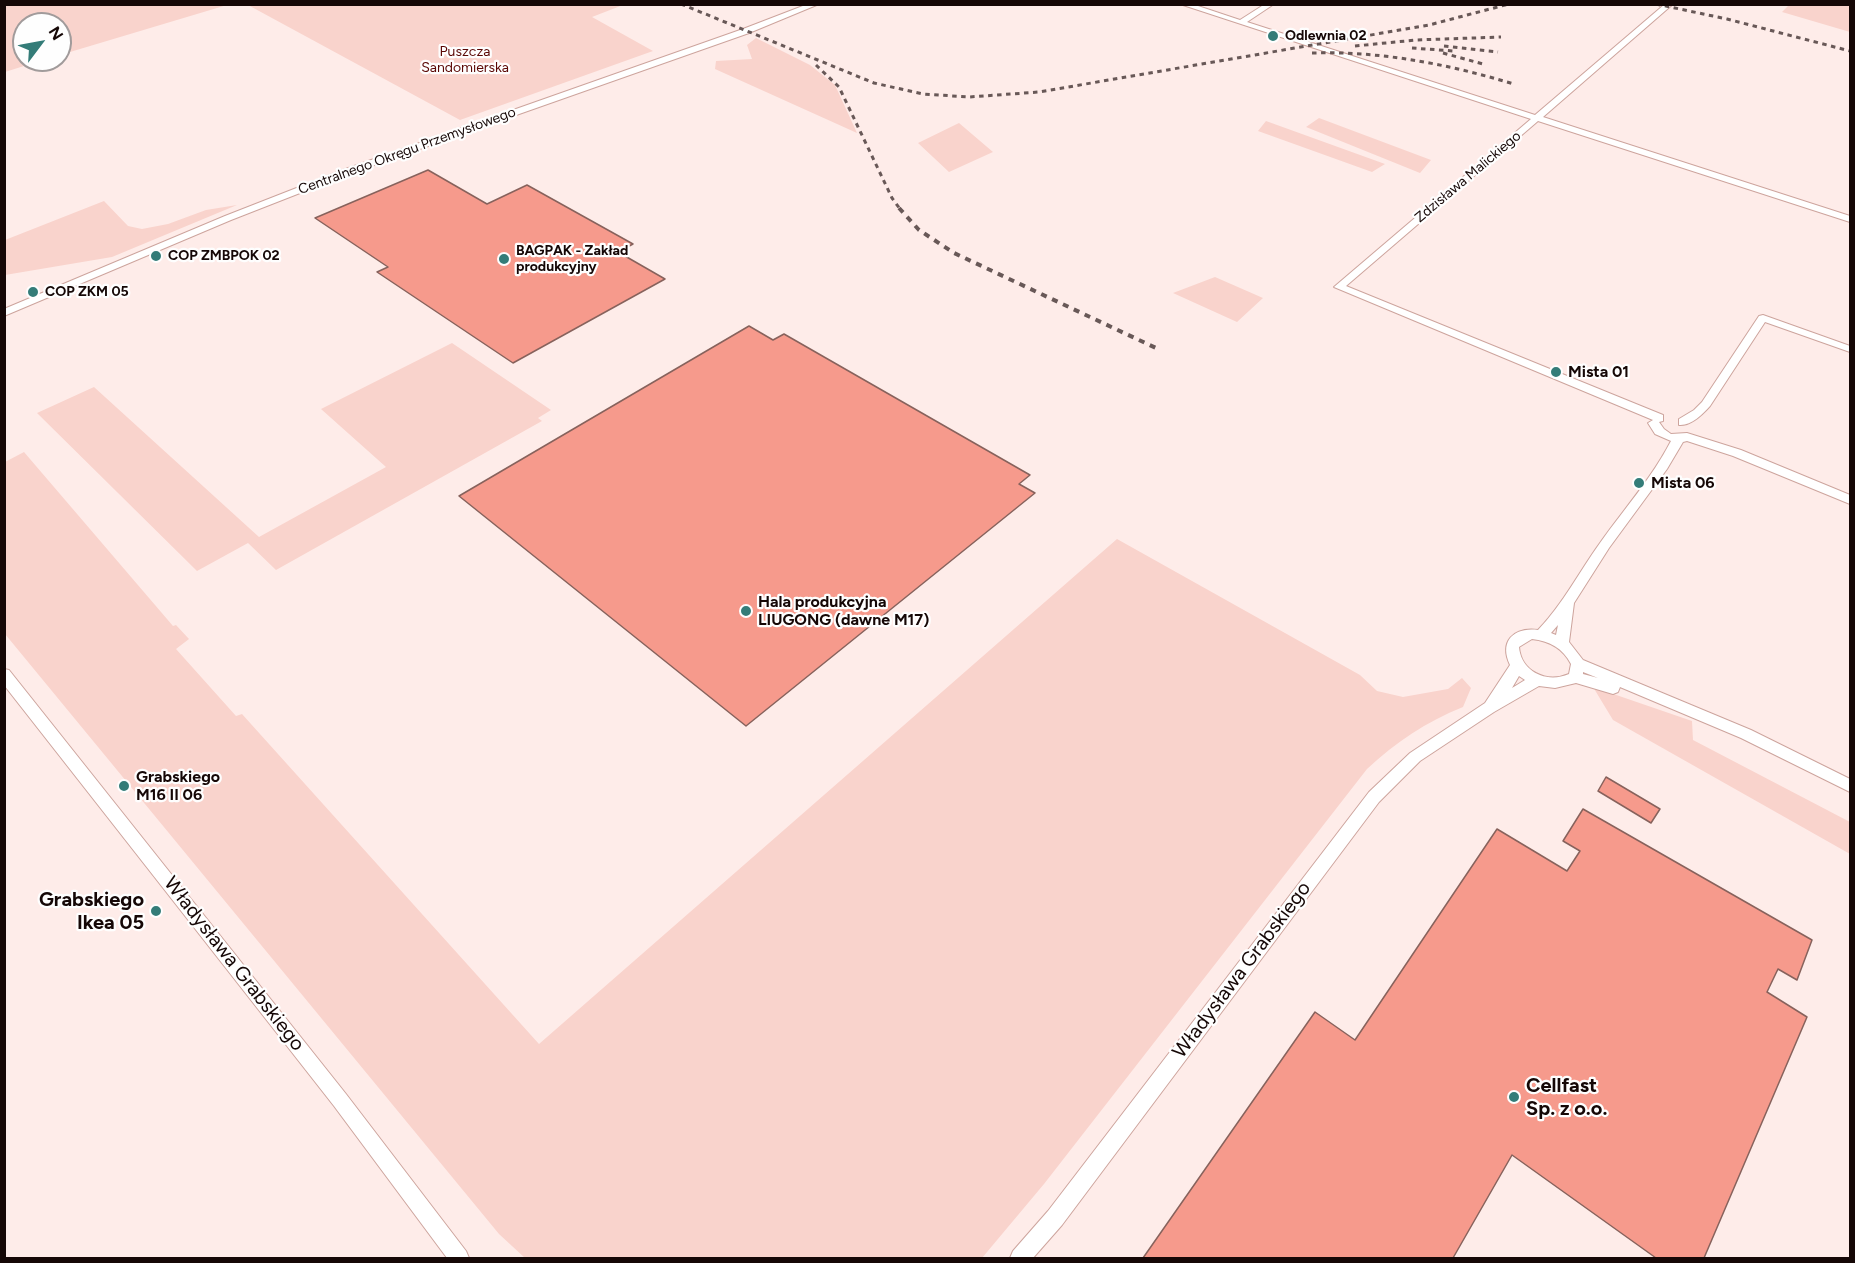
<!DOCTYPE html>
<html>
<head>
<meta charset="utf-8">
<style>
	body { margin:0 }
	#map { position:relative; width:1855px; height:1263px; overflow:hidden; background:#feece9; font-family:Figtree,sans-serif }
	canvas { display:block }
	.frame { position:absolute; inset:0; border:6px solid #150706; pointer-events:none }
	.north { position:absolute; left:12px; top:12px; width:60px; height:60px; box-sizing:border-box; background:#fefefe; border:2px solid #a19b9b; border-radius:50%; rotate:58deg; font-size:16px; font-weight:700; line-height:24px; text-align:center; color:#150706 }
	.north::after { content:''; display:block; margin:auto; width:21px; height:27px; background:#347c78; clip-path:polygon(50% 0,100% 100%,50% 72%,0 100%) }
</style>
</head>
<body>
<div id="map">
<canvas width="1855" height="1263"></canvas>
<div class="frame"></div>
<div class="north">N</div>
</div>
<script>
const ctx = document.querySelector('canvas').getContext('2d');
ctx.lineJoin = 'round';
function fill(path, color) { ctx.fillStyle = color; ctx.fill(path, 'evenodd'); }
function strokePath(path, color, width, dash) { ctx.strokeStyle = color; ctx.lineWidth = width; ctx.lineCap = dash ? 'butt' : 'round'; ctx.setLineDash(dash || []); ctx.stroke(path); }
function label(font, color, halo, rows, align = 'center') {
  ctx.font = font + ' Figtree,sans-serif'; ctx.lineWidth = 4.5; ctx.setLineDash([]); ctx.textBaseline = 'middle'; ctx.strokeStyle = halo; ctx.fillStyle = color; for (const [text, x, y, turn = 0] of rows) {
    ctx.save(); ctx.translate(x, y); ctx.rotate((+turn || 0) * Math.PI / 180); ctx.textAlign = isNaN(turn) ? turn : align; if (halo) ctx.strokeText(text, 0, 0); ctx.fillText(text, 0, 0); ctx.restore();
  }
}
const green = new Path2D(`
	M5,4h222v1l-167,50v-31h-36v36h19l-38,12z
	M1790,4l60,1v27l-68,-20z
	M248,5h375l-31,12 61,34 -193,69z
	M756,38l54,27 25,20 22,48 -142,-64 1,-8 36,-2 -5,-14z
	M1319,118l112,42 -11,13 -114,-46z
	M1266,121l119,43 -13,8 -114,-41z
	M959,123l34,29 -44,20 -31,-29z
	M104,201l24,25 14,3 26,-5 38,-14 31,-5 -125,52 -107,18v-35z
	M1215,277l48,21 -26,24 -64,-29z
	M452,343l99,67 -13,8 4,3 -266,149 -28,-27 -51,28 -160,-158 57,-26 165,150 127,-70 -65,-58z
	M24,452l149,174 3,-1 13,14 -13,10 60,67 6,-2 297,330 578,-505 243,136 17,16 26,6 45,-8 14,-11 9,10 -8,19c-37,15 -67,35 -96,62l-323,415 -62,74h-457l-26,-24 -494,-600v-172z
	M1593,687l99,34 1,19 157,82v32l-237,-134z`);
const building = new Path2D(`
	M428,170l59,34 40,-19 106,59 -15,8 47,27 -152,84 -136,-91 11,-5 -73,-49z
	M749,326l24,14 11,-6 246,141 -11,9 16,9 -289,233 -287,-230z
	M1606,777l54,32 -9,14 -53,-32z
	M1583,809l229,131 -15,40 -19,-11 -11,23 40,25 -103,241h-48l-144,-103 -59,103h-310l172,-246 40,28 142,-211 70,42 13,-20 -17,-10z`);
const minor = new Path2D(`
	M808,4h11l-70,29 -403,142 -115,45 -227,96v-7l221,-93 115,-45 403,-142z
	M1180,4h12l48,16 25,-16h9l-27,18 288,93 130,-111h8l-130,113 307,99v6l-312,-101 -192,165 317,129v6l-4,1 5,7 7,5 16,-1 54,17 109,45v9l-117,-48 -46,-15 -4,1 -16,27 -58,79 -35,55 -5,39 14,18 168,70 99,49v13l-109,-54 -121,-51 -2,5 -5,2 -37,-11 -21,5 -16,-2 -45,26 -74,49 -41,41 -317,423 -29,33h-23l3,-7 35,-40 321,-419 41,-39 75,-50 25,-38c-11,-23 3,-38 28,-35 25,-26 41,-58 62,-87 24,-34 52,-65 71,-102l-16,-7 -7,-11 5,-3 -319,-133 197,-168zM1558,625l-2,10 -5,-2zM1532,639c17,2 31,9 39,25l-2,10c-23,10 -48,-3 -50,-27zM1583,672l15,6 -15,-4zM1519,676l6,4 -13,8z
	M1763,315l87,31v6l-85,-30 -55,84c-8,9 -19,20 -31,19v-6l15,-9 8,-8 57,-86z
	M4,669l5,1 337,424 120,157 3,7h-22l-113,-152 -330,-421z`);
const railFar1 = new Path2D(`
	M681,4l193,79 49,11 46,3 70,-5 390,-67 80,-21
	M1656,4l71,15 123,32
	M1355,46l61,-6 85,-3
	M1444,46l54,6
	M1412,48l42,3
	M1312,53c70,-2 135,11 202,31
	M1443,53l40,11
	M816,65l23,22 53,111 8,11`);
const rail = new Path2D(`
	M899,208l20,22 35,23 202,95`);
const markers = [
	[1273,36,6,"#347c78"],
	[156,256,6,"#347c78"],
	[504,259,6,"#347c78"],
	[33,292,6,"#347c78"],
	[1556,372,6,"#347c78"],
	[1639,483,6,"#347c78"],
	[746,611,6,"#347c78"],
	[124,786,6,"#347c78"],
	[156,911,6,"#347c78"],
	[1514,1097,6,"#347c78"]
];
const farPoinames = [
	["Odlewnia 02",1285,36],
	["BAGPAK - Zakład",516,251],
	["produkcyjny",516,267],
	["COP ZMBPOK 02",168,256],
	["COP ZKM 05",45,292]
];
const farParknames = [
	["Puszcza",465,52],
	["Sandomierska",465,68]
];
const farStreetnames = [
	["Centralnego Okręgu Przemysłowego",407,151,-20],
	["Zdzisława Malickiego",1468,177,-40]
];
const poiNames = [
	["Mista 01",1568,372],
	["Mista 06",1651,483],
	["Hala produkcyjna",758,602],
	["LIUGONG (dawne M17)",758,620],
	["Grabskiego",136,777],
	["M16 II 06",136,795]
];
const nearPoinames = [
	["Grabskiego",144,900],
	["Ikea 05",144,923],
	["Cellfast",1526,1086,"left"],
	["Sp. z o.o.",1526,1109,"left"]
];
const nearStreetnames = [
	["Władysława Grabskiego",234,964,52],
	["Władysława Grabskiego",1242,970,-53]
];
fill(green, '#f9d3cc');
fill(building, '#f69a8c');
strokePath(building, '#87625c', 1.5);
strokePath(minor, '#cda49d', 2);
fill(minor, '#fff');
strokePath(railFar1, '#685857', 3, [4.5, 4.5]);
strokePath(rail, '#685857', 4, [6, 6]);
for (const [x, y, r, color] of markers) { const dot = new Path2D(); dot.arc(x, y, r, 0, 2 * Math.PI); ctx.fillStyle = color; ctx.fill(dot); strokePath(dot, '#fefefe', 2); }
label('bold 14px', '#150706', '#fefefe', farPoinames, 'left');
label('14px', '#5a0704', '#fefefe', farParknames);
label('14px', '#150706', '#fefefe', farStreetnames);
label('bold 16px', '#150706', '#fefefe', poiNames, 'left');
label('bold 20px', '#150706', '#fefefe', nearPoinames, 'right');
label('20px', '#150706', '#fefefe', nearStreetnames);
</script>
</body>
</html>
